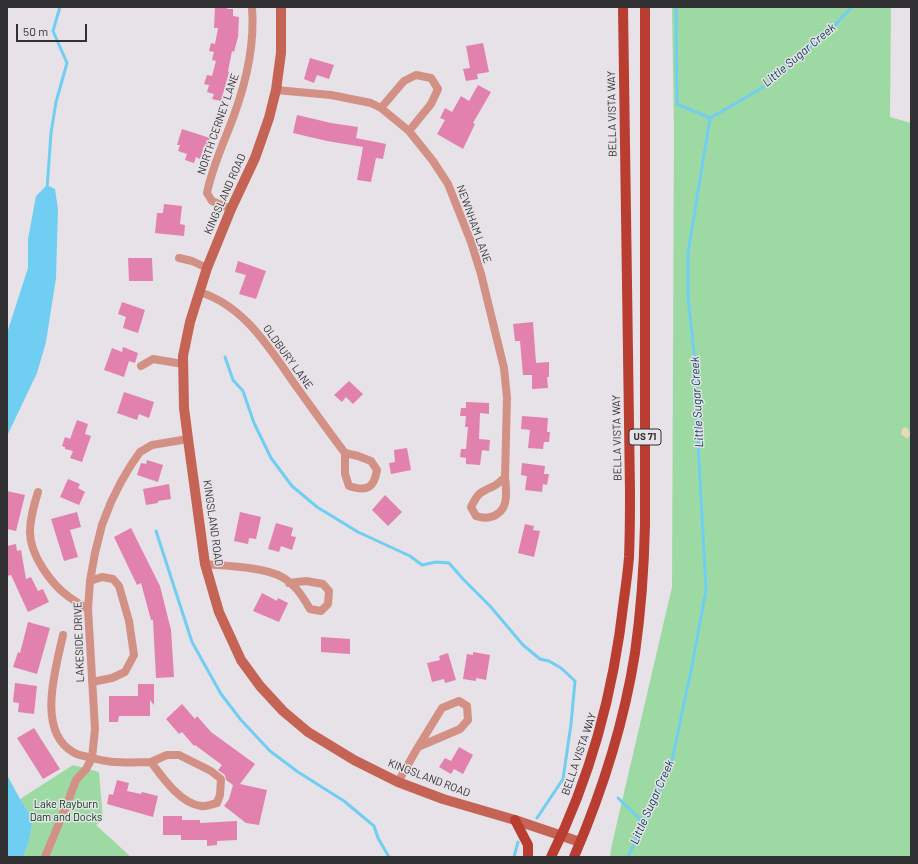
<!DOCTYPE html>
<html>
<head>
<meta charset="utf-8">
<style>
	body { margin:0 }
	#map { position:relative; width:918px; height:864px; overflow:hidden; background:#e6e2e7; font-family:Barlow,sans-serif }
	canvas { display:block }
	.frame { position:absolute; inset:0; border:8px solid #313032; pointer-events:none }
	.scale { position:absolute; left:16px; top:24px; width:71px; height:18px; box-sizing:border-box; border:2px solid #313032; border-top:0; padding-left:5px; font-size:12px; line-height:14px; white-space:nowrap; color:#313032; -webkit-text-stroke:3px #e6e2e7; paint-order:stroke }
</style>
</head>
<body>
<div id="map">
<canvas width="918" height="864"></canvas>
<div class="frame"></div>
<div class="scale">50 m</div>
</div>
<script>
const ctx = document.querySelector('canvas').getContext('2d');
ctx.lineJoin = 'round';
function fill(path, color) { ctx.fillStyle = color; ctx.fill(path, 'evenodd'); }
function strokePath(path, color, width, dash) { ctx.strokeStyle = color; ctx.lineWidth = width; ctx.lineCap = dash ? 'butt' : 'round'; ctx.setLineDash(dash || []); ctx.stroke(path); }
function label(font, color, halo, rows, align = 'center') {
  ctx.font = font + ' Barlow,sans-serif'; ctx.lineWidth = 3; ctx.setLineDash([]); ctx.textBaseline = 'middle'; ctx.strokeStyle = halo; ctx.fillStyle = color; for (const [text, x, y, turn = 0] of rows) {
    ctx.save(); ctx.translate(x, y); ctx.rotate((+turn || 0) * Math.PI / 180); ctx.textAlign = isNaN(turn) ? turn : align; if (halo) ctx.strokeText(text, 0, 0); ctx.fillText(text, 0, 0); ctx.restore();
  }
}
const green = new Path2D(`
	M672,7h219l-1,110 21,6v734h-301l2,-13 60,-257 2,-456z
	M73,765l26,7 4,48 -7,5 35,32h-108l6,-16 4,-22 -13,-20z`);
const sand = new Path2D(`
	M905,427l2,1 4,6 -4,5 -6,-5 1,-5z`);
const water = new Path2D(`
	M47,185l8,4 3,20 -2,69 -10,64 -9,31 -30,63v-103l21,-65v-29l8,-43z
	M7,775l13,24 13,20 -4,22 -6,16h-16z`);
const stream = new Path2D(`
	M676,7l1,97 33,14
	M47,189l4,-56 5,-31 11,-39 -14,-32 7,-24
	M225,357l8,23 10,11 11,32 17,35 21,28 25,21 41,25 52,24 12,9 14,-3 13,1 14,16 27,27 33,39 17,14 9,2 12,7 14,13 -4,43 -8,55 -26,39
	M156,531l36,111 29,52 20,26 29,31 28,21 46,29 30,25 4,12 11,19
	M618,798l25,24
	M514,857l4,-15
	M628,857l44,-97 19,-89 15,-81 -8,-147 -4,-91 -6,-55v-44l22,-135 40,-23 20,-12 61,-54 21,-22`);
const building = new Path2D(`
	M215,7h13l-1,2h6v7l6,1 -1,20 -4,15 -2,-1 -4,20 1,1 -8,29 -9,-2 2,-5 -7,-2 2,-7 -5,-1 3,-9 5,1 4,-15 -4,-1 2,-8 -5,-1 2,-8 4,1 3,-16h-4z
	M483,43l6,29 -12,2 1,5 -12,2 -3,-12 7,-1 -4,-22z
	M310,58l24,7 -5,14 -12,-4 -3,8 -10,-4z
	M478,85l13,7 -18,31 2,1 -12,25 -26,-15 8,-14 -5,-2 5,-10 7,4 9,-16 8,5z
	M297,115l34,8 27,4 -2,11 30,6 -3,15 -7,-1 -5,24 -14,-2 6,-33 -36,-6 -34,-8z
	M182,129l28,9 -3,10 -3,-2 -4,13 -4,-2 -2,6 -9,-3 2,-6 -9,-3 2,-6h-3z
	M164,204l18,2 -2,18 5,1 -1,11 -29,-3 2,-20h6z
	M128,258h24l1,23h-24z
	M238,261l28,10 -10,28 -17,-5 7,-19 -11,-3z
	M122,302l23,8 -7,23 -15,-5 3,-11 -8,-3z
	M533,322l3,41 13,-1v15h-2l1,11 -16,1v-14h-9l-3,-34h-5l-2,-17z
	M123,347l15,6 -3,10 -6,-2 -5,16 -20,-7 8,-22 10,4z
	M349,381l14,13 -10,10 -7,-7 -4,5 -8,-7z
	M124,392l30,10 -5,16 -10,-4 -2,6 -20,-7z
	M466,402l23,1v11l-9,-1 -1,26 11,1 -1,11 -7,-1 -2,15 -14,-1v-6l-6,-1 1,-8h5l2,-22h-3l1,-11h-6l1,-8h5z
	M522,416l26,2 -1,14h3l-1,10h-5l-1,7 -15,-1 2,-18 -9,-1z
	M77,420l11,4 -3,10 6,2 -9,26 -12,-4 3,-7 -8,-2v-2l-3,-1 3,-9 5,2z
	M407,448l4,22 -20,4 -2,-11 6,-1 -1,-12z
	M147,460l16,5 -5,17 -21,-7 4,-12 5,1z
	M522,463l23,3 -1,8h5l-2,11 -4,-1 -1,8 -17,-2 2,-14 -6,-1z
	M68,479l12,5 -2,4 7,4 -6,13 -19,-8z
	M169,484l2,15 -13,2v2l-12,2 -3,-16z
	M7,491l18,4 -9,36 -9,-2z
	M385,495l17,17 -14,14 -16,-16z
	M77,512l4,15 -11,3 8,27 -14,4 -13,-42z
	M240,512l21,5 -5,22 -7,-1 -1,6 -14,-3z
	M276,523l17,5 -2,8 5,1 -4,13 -11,-4 -2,6 -11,-3z
	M525,524l9,2 -1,4 7,1 -6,26 -16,-4z
	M131,528l29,58 11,44 3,47 -18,1 -3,-58h-2l-10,-37 -4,2 -23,-48z
	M16,544l1,7 4,-1 5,29 5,-2 7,14 5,-2 6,13 -21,10 -17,-37 -4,1v-30z
	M262,593l15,8 1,-3 10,5 -9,19 -26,-11z
	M28,622l22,6 -13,46 -24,-7 5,-15 2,1z
	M321,637l29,2v15l-29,-2z
	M473,652l17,3 -4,25 -10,-2v3l-13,-2 4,-25 6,1z
	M448,653l8,27 -11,3 -1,-4 -12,3 -5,-19 13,-3 -1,-4z
	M15,683l22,3 -3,28 -16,-2 1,-9 -6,-1z
	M138,684h16v21l-4,-5v16h-31l-1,6h-9v-26h29z
	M182,704l13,15 2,-3 14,16 44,32 -15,20 27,6 -8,35 -13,-2 -22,-17 5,-7 4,-14 -7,-5 -1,-5 -7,-5 4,-5 -27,-20 -1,1 -12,-14 -3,2 -13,-15z
	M34,728l26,41 -17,10 -26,-41z
	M459,747l14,8 -10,19 -9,-5 -3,5 -12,-7 6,-9 6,3z
	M117,780l12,3 -2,8 14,3 1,-2 16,4 -5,21 -46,-13 2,-10 4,1z
	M163,816h19v4h18v3l37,-2v19l-20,1v4l-10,1v-6h-26v-5h-18z`);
const street = new Path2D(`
	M276,90l55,5 40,8 10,5 28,23 24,30 15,23 23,58 10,32 23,94 3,30 -2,79c-4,4 -8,8 -13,10 -13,6 -14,6 -21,20l5,9c15,5 29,-2 30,-19 0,-6 0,-13 -1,-20
	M381,108l23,-27 12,-6 15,3 7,11 -7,15 -22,27
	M231,209l-19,-8 -5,-8c5,-26 17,-51 26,-75 13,-35 22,-74 19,-111
	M179,258l13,3 15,7
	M199,292c45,13 71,57 97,94 16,22 32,45 49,67v21l4,12c18,6 25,2 28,-16l-6,-9 -13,-5 -13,-3
	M141,366l12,-7 30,5
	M38,492c-4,13 -8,26 -8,40 0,23 21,52 39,65 6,4 12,8 19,12
	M205,564c21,2 59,3 77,13 13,7 21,20 28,32l11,2 7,-7 1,-13 -6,-7 -17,-3 -17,2
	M90,581l12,-4 11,2 6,7 10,35 5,34 -9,17 -13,6 -20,4
	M63,635c-7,33 -27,96 10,117 4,3 10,4 15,5 9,2 17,5 27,5 12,1 24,0 36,0
	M459,701l8,5 1,14 -8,9 -42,18 24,-39z
	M167,755h12l32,16 10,8 -1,16 -3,8c-5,1 -11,4 -16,3 -21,-3 -38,-28 -50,-44z
	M398,782l20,-35
	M45,857l22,-53 9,-24 10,-11 6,-11 3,-29 -7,-120 2,-28 5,-28 7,-28 9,-23 10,-20 10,-17 9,-13 12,-7 36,-6`);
const secondary = new Path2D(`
	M281,7v46l-5,37 -7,28 -14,40 -24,51 -24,59 -17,54 -7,34 1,52 4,31 17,125 14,48 22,48 19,26 23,25 25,21 46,28 44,22 45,17 72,21 65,22`);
const primary = new Path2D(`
	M515,820l13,25v12
	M551,857c41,-82 63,-167 73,-258 2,-14 4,-28 5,-42 1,-22 1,-44 1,-66l-7,-484
	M574,857c28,-65 50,-134 61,-204 6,-42 9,-85 10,-128v-518`);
const shields = [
	[645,437,32]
];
const shieldNames = [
	["US 71",645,437]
];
const streetNames = [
	["BELLA VISTA WAY",612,114,-91],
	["NORTH CERNEY LANE",218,124,-71],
	["KINGSLAND ROAD",225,194,-66],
	["NEWNHAM LANE",474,224,70],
	["OLDBURY LANE",288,357,54],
	["BELLA VISTA WAY",617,438,-91],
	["KINGSLAND ROAD",213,523,82],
	["LAKESIDE DRIVE",79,642,-92],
	["BELLA VISTA WAY",579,754,-71],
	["KINGSLAND ROAD",429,778,21]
];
const parkNames = [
	["Lake Rayburn",66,804],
	["Dam and Docks",66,817]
];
const waterNames = [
	["Little Sugar Creek",799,55,-40],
	["Little Sugar Creek",697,402,-93],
	["Little Sugar Creek",652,802,-66]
];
fill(green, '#9ddaa3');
fill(sand, '#e4dab5');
fill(water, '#70cef3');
strokePath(stream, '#70cef3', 3);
fill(building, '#e281ad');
strokePath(street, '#d39084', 8);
strokePath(secondary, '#c56355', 10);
strokePath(primary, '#b93e31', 10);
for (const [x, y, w] of shields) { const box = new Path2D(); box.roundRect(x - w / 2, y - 8, w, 16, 3); ctx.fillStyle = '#e6e2e7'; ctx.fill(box); strokePath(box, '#313032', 1); }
label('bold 10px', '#313032', null, shieldNames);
label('11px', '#313032', '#e6e2e7', streetNames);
label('11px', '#024114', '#e6e2e7', parkNames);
label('italic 12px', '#003b4e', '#e6e2e7', waterNames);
</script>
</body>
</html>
